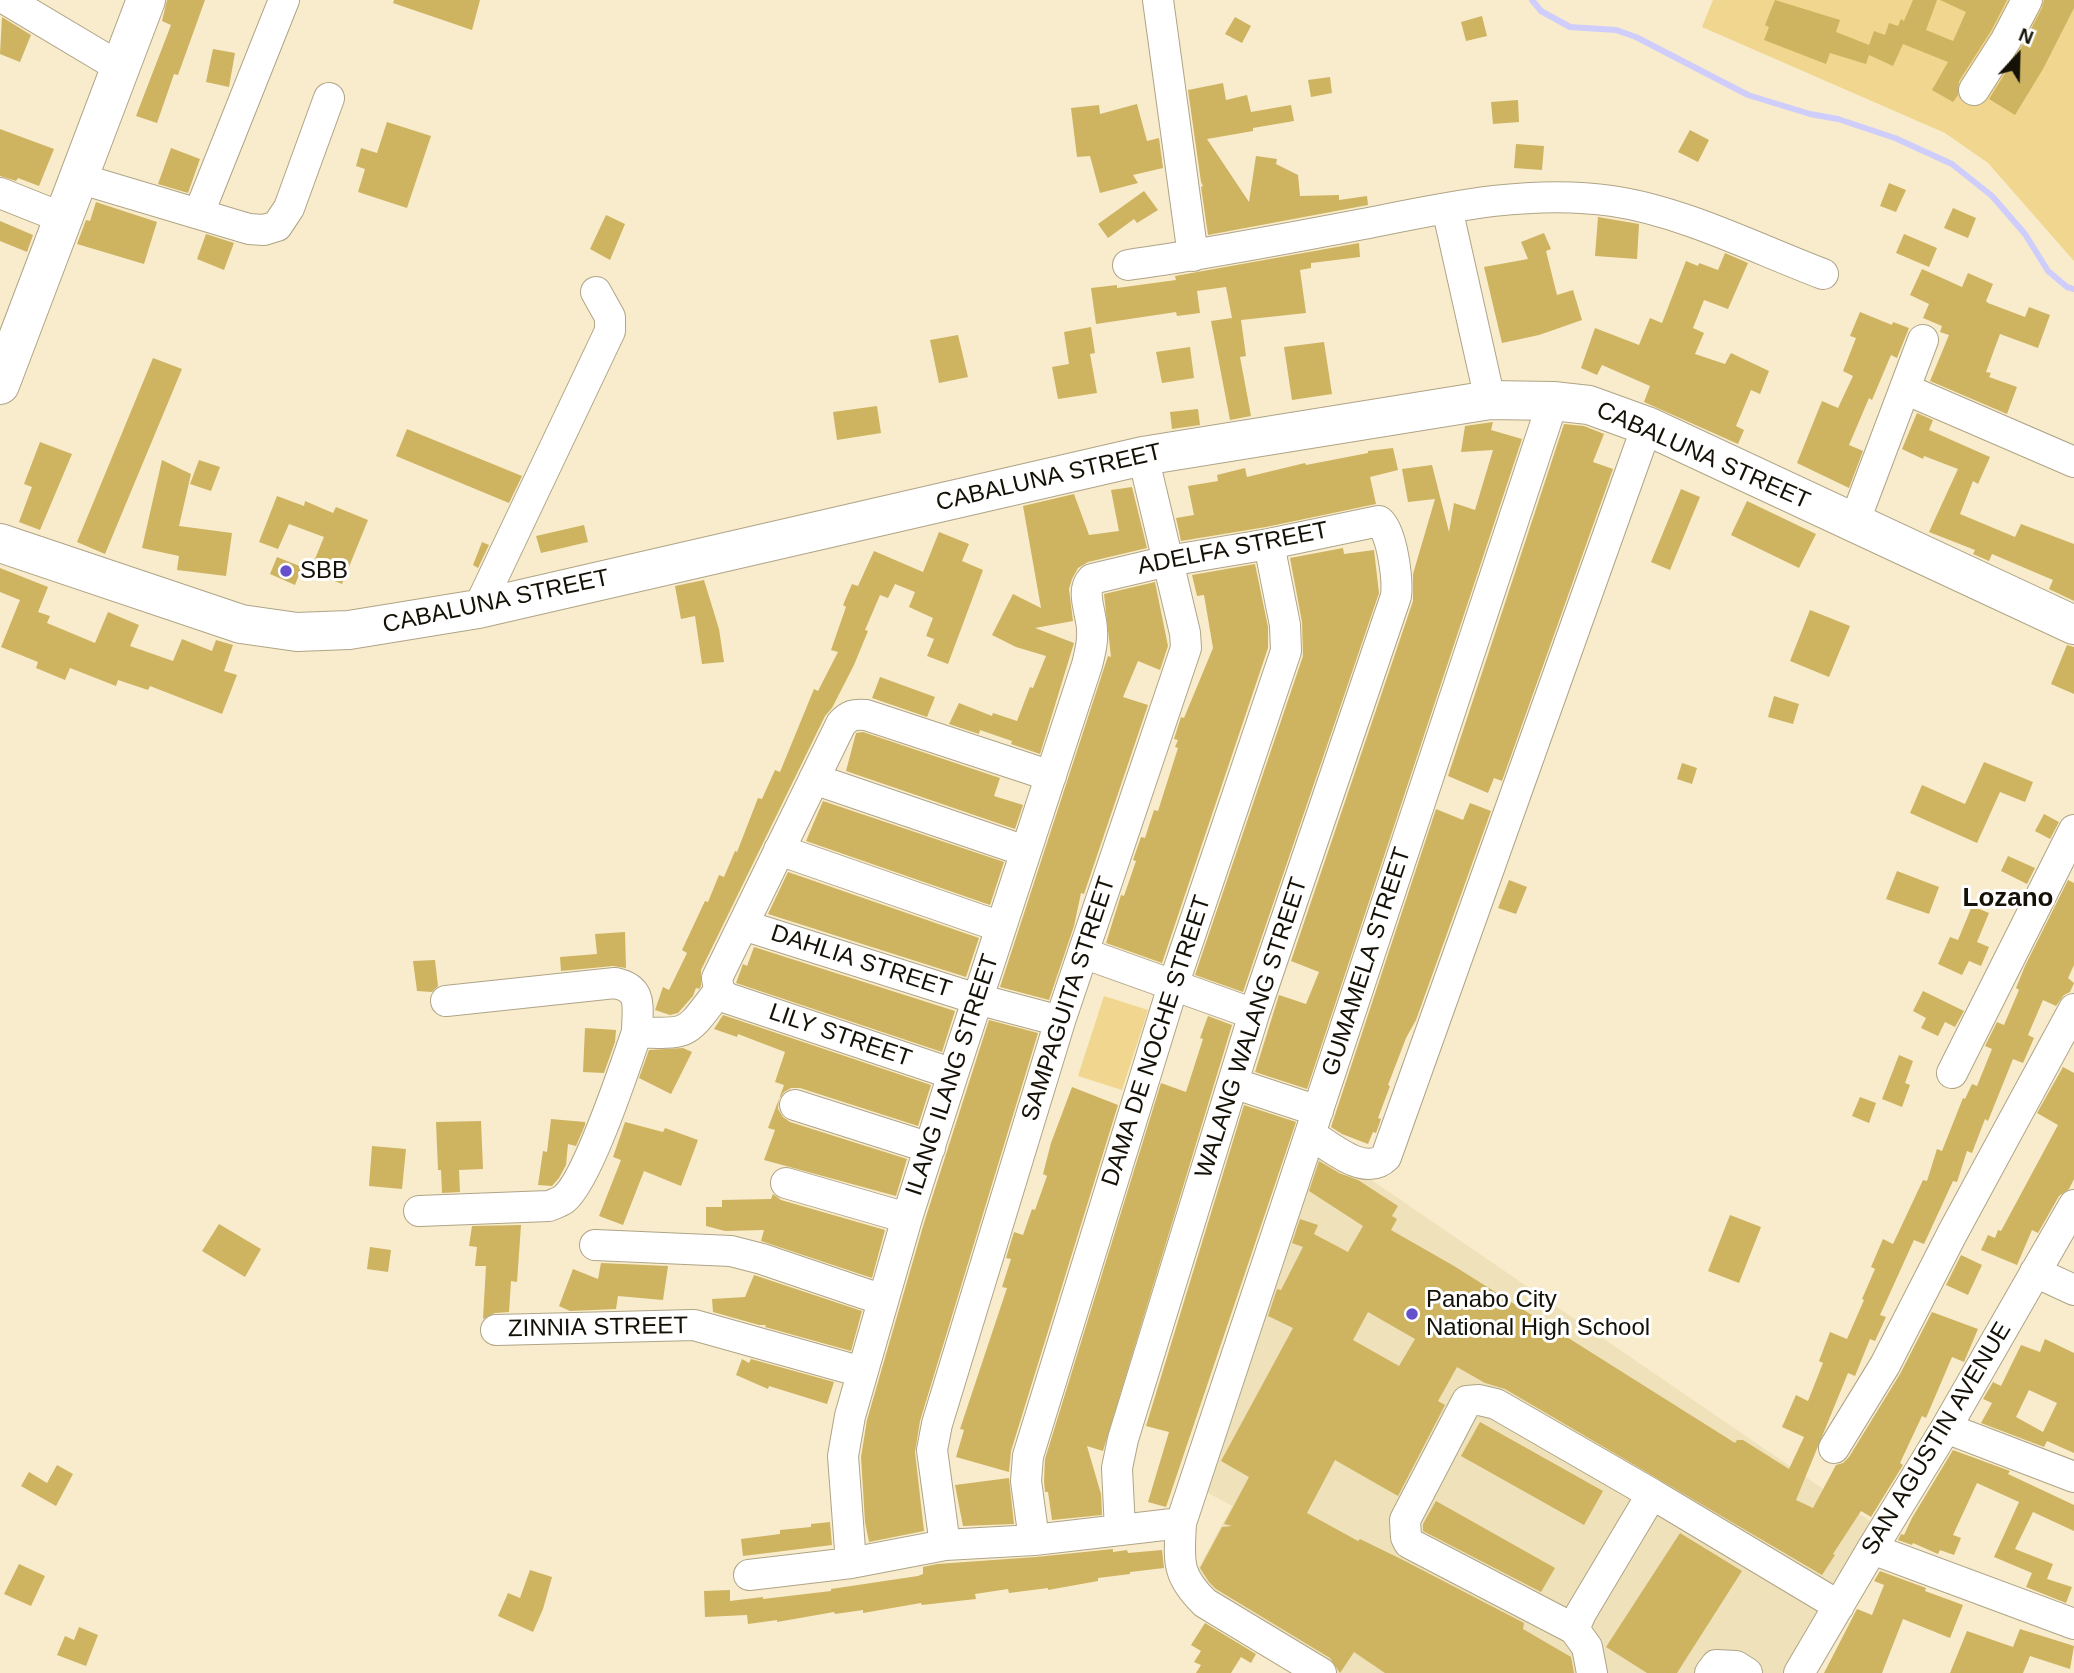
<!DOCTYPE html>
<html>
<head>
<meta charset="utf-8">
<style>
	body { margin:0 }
	#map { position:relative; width:2074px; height:1673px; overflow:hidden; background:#f8eccc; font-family:Helvetica,sans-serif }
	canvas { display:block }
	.north { position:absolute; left:1983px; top:21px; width:70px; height:70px; -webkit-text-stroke:5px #fff; paint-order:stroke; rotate:22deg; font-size:19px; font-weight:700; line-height:28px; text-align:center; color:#151106 }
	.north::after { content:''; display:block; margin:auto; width:24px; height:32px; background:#151106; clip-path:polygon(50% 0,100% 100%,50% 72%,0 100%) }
</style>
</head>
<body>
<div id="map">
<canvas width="2074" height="1673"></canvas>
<div class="north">N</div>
</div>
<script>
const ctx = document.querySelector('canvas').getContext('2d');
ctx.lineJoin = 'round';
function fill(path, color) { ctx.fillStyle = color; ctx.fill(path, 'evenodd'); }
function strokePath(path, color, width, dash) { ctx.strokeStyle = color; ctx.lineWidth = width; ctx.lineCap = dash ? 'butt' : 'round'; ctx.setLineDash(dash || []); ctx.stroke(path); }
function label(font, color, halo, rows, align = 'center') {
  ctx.font = font + ' Helvetica,sans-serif'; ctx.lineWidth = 6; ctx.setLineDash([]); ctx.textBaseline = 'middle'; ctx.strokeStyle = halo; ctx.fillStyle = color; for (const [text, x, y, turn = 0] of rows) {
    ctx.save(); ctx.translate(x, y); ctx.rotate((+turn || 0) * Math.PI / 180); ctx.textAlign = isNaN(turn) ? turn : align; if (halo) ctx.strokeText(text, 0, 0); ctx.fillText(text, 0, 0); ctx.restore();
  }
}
const built = new Path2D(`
	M1313,1140l560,383 -83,150h-454l-146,-89 42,-78 -33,-18z`);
const green = new Path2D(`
	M1713,0h361v261l-86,-98 -43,-30 -243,-106z
	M1104,996l44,14 -26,80 -44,-14z`);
const stream = new Path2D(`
	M1532,0l9,11 29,16 46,3 20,7 112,58 62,19 28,5 57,19 57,26 40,32 33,38 23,37 19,16 7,2`);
const building = new Path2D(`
	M167,0h38l-27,75 -4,-1 -17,49 -21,-7 35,-91 -9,-4z
	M394,0h86l-8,30 -79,-27z
	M1775,0l65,20 -4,12 33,13 5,-14 11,4 4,-12 9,3 3,-7 3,2 9,-21h24l-11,30 27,11 13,-29 -26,-12h67l-16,31 -32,50 -1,14 -5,7 -21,-12 16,-28 -45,-18 -10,22 -24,-11 -3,9 -36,-11 -4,11 -62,-24 5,-13 -4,-2z
	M2044,0h30v8l-31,61 -28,46 -26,-16 32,-51 21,-40z
	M1482,16l5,20 -21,5 -5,-19z
	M2,17l29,18 -11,27 -20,-8z
	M1235,17l16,9 -9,17 -17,-9z
	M213,49l22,4 -6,34 -23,-5z
	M1330,77l2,16 -21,4 -3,-17z
	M1223,83l3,17 21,-5 4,17 40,-7 3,16 -41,7v3l-46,8 42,63 7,-46 21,3 -1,5 22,11 2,21 39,-1v5l28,-4 1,9 -160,30 -7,-48 2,-1 -2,-4 -13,-92z
	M1518,100l1,22 -26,2 -2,-22z
	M1137,104l10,37 12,-3 4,30 -30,7 5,8 -38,10 -10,-37 -13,1 -6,-49 28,-3 1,9z
	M387,122l44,14 -24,72 -49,-16 7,-23 -9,-3 5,-18 16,5z
	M0,129l54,20 -15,37 -21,-8 -2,3 -16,-5z
	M1690,130l19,10 -11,22 -20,-10z
	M1516,144l28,2 -2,24 -28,-2z
	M171,148l29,11 -12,34 -30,-9z
	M1889,183l17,7 -10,22 -16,-6z
	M1144,191l14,19 -21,13 -3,-4 -26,19 -10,-14z
	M96,202l61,20 -13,42 -67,-20 9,-24 4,1z
	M1953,208l23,10 -8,20 -24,-10z
	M606,215l19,9 -15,36 -20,-11z
	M1598,217l41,7 -2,35 -42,-3z
	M0,221l33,14 -6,17 -27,-11z
	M1544,233l7,16 -5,2 11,44 16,-5 9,30 -43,15 -37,8 -18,-76 44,-8 -7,-17z
	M206,234l28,9 -10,27 -27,-11z
	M1904,234l33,14 -8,19 -33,-14z
	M1359,243l1,14 -49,6v5l-11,2 6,43 -65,7 5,36 -6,1 11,59 -21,4 -19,-99 21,-3 -6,-31 -29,4 3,22 -23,3 -1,-4 -80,12 -5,-36 26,-3v3l59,-8 -1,-4z
	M1725,253l23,10 -20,46 -24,-9 -11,28 11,5 -9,21 30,10 6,-11 38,18 -9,23 -9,-4 -15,36 8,4 -6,14 -94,-42 6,-16 -48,-21 -5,10 -16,-7 14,-40 44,17 11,-27 12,5 24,-62 12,5 1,-3 19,7z
	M1922,269l40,18 6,-14 25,11 -7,17 2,2 37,14 4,-10 21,8 -12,33 -38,-14 -14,38 5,1 -2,4 28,10 -10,27 -77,-33 19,-46 -9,-3 2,-6 -19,-8 6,-14 -19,-9z
	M1860,312l32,13 1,-3 16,6 -12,30 -6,-3 -19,45 -3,-2 -20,47 14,6 -14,37 -52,-25 25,-62 16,7 15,-32 -10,-5 13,-33 -6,-2z
	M1091,327l4,26 -5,1 7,39 -39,6 -6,-32 17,-3 -5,-32z
	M958,335l10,42 -29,6 -9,-43z
	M1324,342l8,52 -40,6 -8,-53z
	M1190,347l4,31 -32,5 -6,-31z
	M153,358l29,11 -77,185 -28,-12z
	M877,406l4,27 -44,7 -4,-28z
	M1198,409l2,16 -28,4 -2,-17z
	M1917,413l16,7 -4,10 61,27 -12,27 -5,-3 -13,33 55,23 6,-13 53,20v57l-25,-12 4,-9 -61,-26 -3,7 -16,-7 2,-4 -46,-18 29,-63 -34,-13 -1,3 -21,-10z
	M1493,422l-2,8 31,9 -215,650 -52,-17 24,-77 27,9 13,-32 -28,-11 122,-360v-27l22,-75 -27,3 -6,-33 30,-4 17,67 5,-29 21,7 18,-60 -32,2 4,-26z
	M1564,424l20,2 20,8 -11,28 20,7 -111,312 -8,-3 -6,15 -40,-17z
	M407,429l115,47 -13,27 -113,-47z
	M40,442l32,12 -32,76 -21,-8 13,-35 -8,-3z
	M1393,448l5,22 -28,7 6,27 -110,23 -85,14 -5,-23 18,-3 -6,-29 30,-5 -1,-6 28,-7 2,9 58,-14 1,2 62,-12v-2z
	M162,460l29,14 -12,52 53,7 -6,43 -49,-6 2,-14 -37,-8z
	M199,460l21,7 -9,24 -21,-7z
	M1132,487l15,61 -59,14 -10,6 -6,11 -3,10 4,32 -38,7 39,15 -34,111 -29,-10 1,-3 -32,-11 -1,4 -30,-10 10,-21 33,13 1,-3 24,8 13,-34 3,1 13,-32 -30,-9 -24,-12 21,-41 28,14 -18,-102 51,-12 15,41 30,-4 -8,-41z
	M1681,489l19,8 -30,73 -19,-8z
	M277,496l27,10 1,-5 28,12 3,-6 32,13 -26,64 -32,-13 14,-34 -35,-13 -11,25 -19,-7z
	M1747,501l69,33 -17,34 -68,-33z
	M584,525l4,17 -47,11 -5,-17z
	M939,532l30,12 -7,17 21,9 -35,94 -21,-8 7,-17 -8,-3 7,-18 -24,-11 6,-15 -20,-8 -7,14 -8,-3 -15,35 3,1 -14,34 -22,43 -7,8 -124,254v16l-2,3 -3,-1 -3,8 -15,17 -8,2 -15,-5 8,-23 6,3 18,-37 -5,-3 23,-49 3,1 11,-27 5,2 11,-26 2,1 21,-54 4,1 13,-29 5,2 34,-83 4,2 20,-39 -7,-2 15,-43 -3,-2 9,-21 6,2 16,-35 49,21z
	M482,542l7,3 -11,23 -5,-3z
	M1343,548l1,6 30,-4 5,43 -136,399 -48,-17 108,-319 -1,-34 -12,-64z
	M277,557l25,10 -7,18 -25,-11z
	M1255,564l13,63v21l-106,315 -56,-20 15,-48 3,1 12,-35 -3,-1 8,-23 4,1 9,-28 4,1 20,-63 -3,-1 3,-7 -4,-1 7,-22 3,1 29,-70 -9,-53 -7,1 -5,-21z
	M0,568l48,19 -10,25 12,4 -3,7 48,20 13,-31 31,13 -9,21 43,15 9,-22 30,12 4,-11 17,5 -9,26 13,4 -15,39 -72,-28 -2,4 -30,-10 -2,6 -46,-18 -5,12 -29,-12 2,-6 -37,-15 19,-47 -20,-8z
	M704,580l15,49 5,33 -22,2 -7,-48 -14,3 -6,-33z
	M1155,582l13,64 -8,24 -22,-9 -15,36 25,8 -64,189 -3,-1 -7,33 -25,74 -49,-13 106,-325 2,-6 3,1 -7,-63z
	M1810,610l40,16 -21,51 -39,-16z
	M2067,645l7,2v47l-23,-10z
	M880,677l55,20 -8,20 -55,-19z
	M1774,696l25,8 -6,20 -25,-7z
	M863,732l137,46 -6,18 29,9 -8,24 -169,-58 10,-38z
	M1984,762l49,20 -8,20 -25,-10 -23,51 -67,-30 12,-28 43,19z
	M1682,763l15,5 -5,16 -15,-5z
	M823,801l181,61 -14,43 -184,-64z
	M1470,803l21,8 -75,209 -10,18 -18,47 2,1 -12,32 3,1 -5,14 -3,-1 -5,12 -26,-10 -11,-7 105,-318 27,11z
	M2044,814l15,8 -9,17 -15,-8z
	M2008,856l27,12 -8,16 -26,-13z
	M1897,871l42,16 -10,27 -43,-15z
	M788,872l191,66 -13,39 -198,-63z
	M1509,880l18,7 -11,27 -18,-6z
	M2068,880l6,3v82l-6,13 6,5 -4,9 -6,3 -8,11 -13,-6 -15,35 6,3 -11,25 -10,-4 -25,62 -3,-2 -13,34 -5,-2 -10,31 -4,-1 -29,63 -10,-4 -34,75 6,2 -11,24 -5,-2 -15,37 -7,-3 -52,127 17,8 23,-43 7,-2 6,-6 51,-83 32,-62 46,17 -14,33 -12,-5 -26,61 -4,-2 -22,47 3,2 -32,52 -10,-6 -28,43 2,1 -13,20 -317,-186 -20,-6 -28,-16 -19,34 7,4 -47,91 -63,-36 -28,53 51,28 2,-2 43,21 121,63 -1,6 48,28 3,16h-189l-31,-21 -14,21 -10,-15 -114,-69 -7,-7 -9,-14 22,-41 10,-1 -8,-2 25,-47 -28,-16 72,-133 -25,-12 9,-27 4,1 22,-43 -11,-4 8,-24 18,6 -4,9 34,18 15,-26 -54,-35 10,-30 20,12 19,7 40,26 -6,10 5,3 -6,11 63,36 281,177 2,-3h6l46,29 15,-32 -22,-10 14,-32 12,6 15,-38 -4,-2 11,-29 17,7 17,-39 -2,-1 13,-30 -4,-2 12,-28 10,5 30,-64 4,1 10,-32 5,2 21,-53 2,1 7,-15 5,2 15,-37 -7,-3 12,-24 7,3 15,-35 -3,-2 9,-22zM1368,1312l47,27 -16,27 -46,-26z
	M1972,906l17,7 -12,29 12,5 -8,19 -12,-5 -7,14 -24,-11 12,-27 8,3z
	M625,932l1,36 -13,-2 -52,5 -1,-14 37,-3 -2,-20z
	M754,947l201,64 -13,41 -206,-69 7,-19 4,2z
	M435,960l3,26 -6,6 -15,-1 -4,-30z
	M1923,991l41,20 -9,16 -10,-5 -7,14 -17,-8 5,-10 -13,-7z
	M723,1015l208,70 -13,41 -118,-38h-9l-7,4 -5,7 5,-14 -9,-3 10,-30 -47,-18 -1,3 -23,-8z
	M1208,1016l24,9 -129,426 -16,-5 14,48 1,21 -50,5 -4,-28h-3l-1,-11 1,-22 116,-376 25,9 17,-53 -3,-1z
	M989,1020l49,13 -118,388 -5,31 9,79 -55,11 -4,-20 -4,-65 6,-37 57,-197z
	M585,1028l31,2 -1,12 -11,31 -21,-1z
	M683,1048l9,4 -21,42 -32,-16 10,-28z
	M1899,1055l14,6 -8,22 5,2 -8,22 -20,-8z
	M2063,1067l11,6v106l-5,10 -10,7 -21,37 -6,-3 -15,35 -36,-15 7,-15 7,3 3,-8 3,1 57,-106 -21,-12z
	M1072,1087l46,18 -107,346 -2,21 -53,-15 8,-27 -4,-1 47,-141 -5,-1 9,-28 -5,-1 8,-26 9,3 9,-26 3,1 12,-34 -4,-2 8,-31z
	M1860,1097l16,6 -7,20 -17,-7z
	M779,1099l-1,10 5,8 7,5 117,37 -11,37 -132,-36 11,-30 -7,-2z
	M1244,1105l52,17 -130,385 -18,-5 21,-70 -23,-6z
	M551,1119l34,3v3l-9,21 -8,-2 -2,21 -7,13 -7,8 -14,-1 5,-34 4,1z
	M481,1121l2,48 -24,1 1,22 -18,1 -1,-23h-3l-2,-48z
	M625,1122l38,10 2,-4 33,12 -17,46 -37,-15 -21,54 -24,-9 22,-56 -8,-3z
	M372,1146l34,3 -4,40 -33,-3z
	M773,1194l8,6 104,30 -13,48 -111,-37 3,-11 -39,1 -19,-5v-19h16v-7l49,-1z
	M1730,1215l31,12 -22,56 -31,-12z
	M219,1224l42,25 -16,28 -43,-26z
	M521,1225l-4,57 -6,-1 -2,31 -14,1 -12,6 3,-53h-11l2,-19 -8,-1 3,-20z
	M370,1247l21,3 -3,22 -21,-3z
	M1961,1255l21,10 -14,30 -22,-10z
	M601,1263l67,3 -5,34 -45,-4 -2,13 -46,2 -11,-5 14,-37 25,10z
	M754,1275l108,36 -11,40 -86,-24 1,-2h-7l-46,-13 -1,-13 33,-2z
	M2045,1339l29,14v100l-27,-12 -3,6 -63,-24 11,-20 -9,-4 10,-17 8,4 20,-41 19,7zM2029,1390l28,13 -14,29 -27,-15z
	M742,1359l7,4 2,-4 83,23 -7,22 -58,-18 -1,3 -32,-14z
	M1480,1422l123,69 -19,34 -123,-69z
	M1953,1450l57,21 -2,3 66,31v26l-41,-19 -18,37 38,15 -6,15 25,8 -6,16 -40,-16 6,-14 -38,-16 25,-55 -42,-19 -24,52 8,3 -7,17 -14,-5 -2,4 -25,-11 -1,2 -14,-5 3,-6 3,1 8,-17z
	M57,1465l16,9 -17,32 -35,-20 8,-14 18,11z
	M1009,1478l5,46 -51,2 -8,-41z
	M1436,1501l119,67 -14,24 -118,-61v-7z
	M830,1522l2,23 -89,11 -2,-17 39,-5v-4l31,-3v-3z
	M1680,1533l62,38 -65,102h-30l-41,-26z
	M1113,1549v3l14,-2 1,3 34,-3 2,18 -34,4v2l-32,4v3l-50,9v-2l-39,5 -1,-4 -33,5 1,5 -54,6 -1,-2 -58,10v-3l-28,4 -1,-2 -57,10v-2l-29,4 -1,-9 -42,2 -1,-26 26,-1v11l33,-4v2l68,-8v-2l87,-13 5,-2v-7l14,-3 99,-7z
	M19,1564l26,12 -14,30 -27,-12z
	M530,1570l22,7 -9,32 -10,23 -35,-16 10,-23 12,5z
	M1880,1571l46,17 -1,3 38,14 -13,33 -47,-19 -21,54h-58l33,-64 15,6 12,-30 -10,-4z
	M1205,1623l51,31 -5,9 -10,-6 -10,16h-35l5,-8 -7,-3 7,-11 -10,-6z
	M79,1627l19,8 -12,31 -29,-11 8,-19 9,4z
	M2020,1629l54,17 -4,23 -40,-13 -7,17h-73l17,-42 46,16z`);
const minor = new Path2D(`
	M7,0l114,68
	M1158,0l35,256
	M1974,90l32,-50 21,-40
	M78,178l171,51 15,1 13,-4 12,-18 40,-110
	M0,193l63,25
	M1447,208l43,192
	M199,213l85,-213
	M1128,265c81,-11 161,-27 241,-42 79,-16 162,-34 243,-22 70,10 145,48 211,73
	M1905,389l169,73
	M1854,523l69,-183
	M478,609l132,-278v-14l-14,-25
	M814,779l211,72
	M779,850l222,77
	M743,925l234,74 83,22
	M1083,953l171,61
	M446,1001l169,-18c29,6 22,25 22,49 55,3 49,1 82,-41
	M1952,1073l122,-243
	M953,1074l-226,-76 -8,-7 -2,-13 124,-254c8,-9 13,-10 25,-9l185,61
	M1233,1083l85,28
	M795,1105l135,43
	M1310,1134c20,12 55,44 76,23l261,-731
	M786,1183l121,35
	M419,1211l130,-5c5,-2 11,-4 15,-7 24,-19 61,-133 73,-167
	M595,1245l136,6 31,8 121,41
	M2035,1272l39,18
	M496,1330l198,-5 168,47
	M1946,1428l128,49
	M1834,1448l51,-83 67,-131 122,-225
	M1034,1540l-8,-59 2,-25 145,-470 113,-335 -1,-26 -16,-81
	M945,1545l-13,-95 5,-26 123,-403 126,-373 -1,-15 -42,-177
	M1872,1549l202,75
	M851,1563l-8,-107 7,-40 57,-198 46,-144 134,-409c3,-12 6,-23 5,-35 0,-16 -12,-39 0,-51l76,-18 101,-17 110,-23c13,10 19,58 17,75l-142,418 -131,425 -6,29 3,62
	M749,1575l102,-12 94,-18 89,-5 147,-17
	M1574,1629l-165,-86 -3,-6 -1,-17 62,-119 12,-1 17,4 156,90
	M1321,1673l-116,-70c-29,-28 -26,-42 -24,-80l372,-1122
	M1592,1673l-5,-26 -13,-18 7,-16 71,-119 187,112
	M1710,1673l6,-8 20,1 11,7
	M1799,1673l73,-124 74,-121 128,-223`);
const major = new Path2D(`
	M0,385l146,-385
	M0,543l241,81 56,8 52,-2 129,-21 665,-153 347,-56 63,1 36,4 58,21 427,199`);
const markers = [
	[286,571,7,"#6551ca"],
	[1412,1314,7,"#6551ca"]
];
const streetNames = [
	["CABALUNA STREET",1703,456,24],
	["CABALUNA STREET",1049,478,-13],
	["ADELFA STREET",1233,549,-11],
	["CABALUNA STREET",496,602,-12],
	["DAHLIA STREET",861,962,18],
	["GUMAMELA STREET",1367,962,-72],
	["SAMPAGUITA STREET",1069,999,-72],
	["WALANG WALANG STREET",1252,1028,-72],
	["LILY STREET",840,1036,19],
	["DAMA DE NOCHE STREET",1157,1041,-72],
	["ILANG ILANG STREET",953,1075,-72],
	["ZINNIA STREET",598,1328,-1],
	["SAN AGUSTIN AVENUE",1937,1439,-59]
];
const poiNames = [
	["SBB",300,571],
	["Panabo City",1426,1300],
	["National High School",1426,1328]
];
const neighbourhoodNames = [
	["Lozano",2008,899]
];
fill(built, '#efe2ba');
fill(green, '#f0d68e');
strokePath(stream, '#cecdfb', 6);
fill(building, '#ceb361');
strokePath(minor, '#afa486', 32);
strokePath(major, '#afa486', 40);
strokePath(minor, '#fff', 30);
strokePath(major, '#fff', 38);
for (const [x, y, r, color] of markers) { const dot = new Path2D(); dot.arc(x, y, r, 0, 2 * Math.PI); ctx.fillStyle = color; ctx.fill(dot); strokePath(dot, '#fff', 2.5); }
label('24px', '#151106', '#fff', streetNames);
label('24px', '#151106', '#fff', poiNames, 'left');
label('bold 26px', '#151106', '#fff', neighbourhoodNames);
</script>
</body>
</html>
